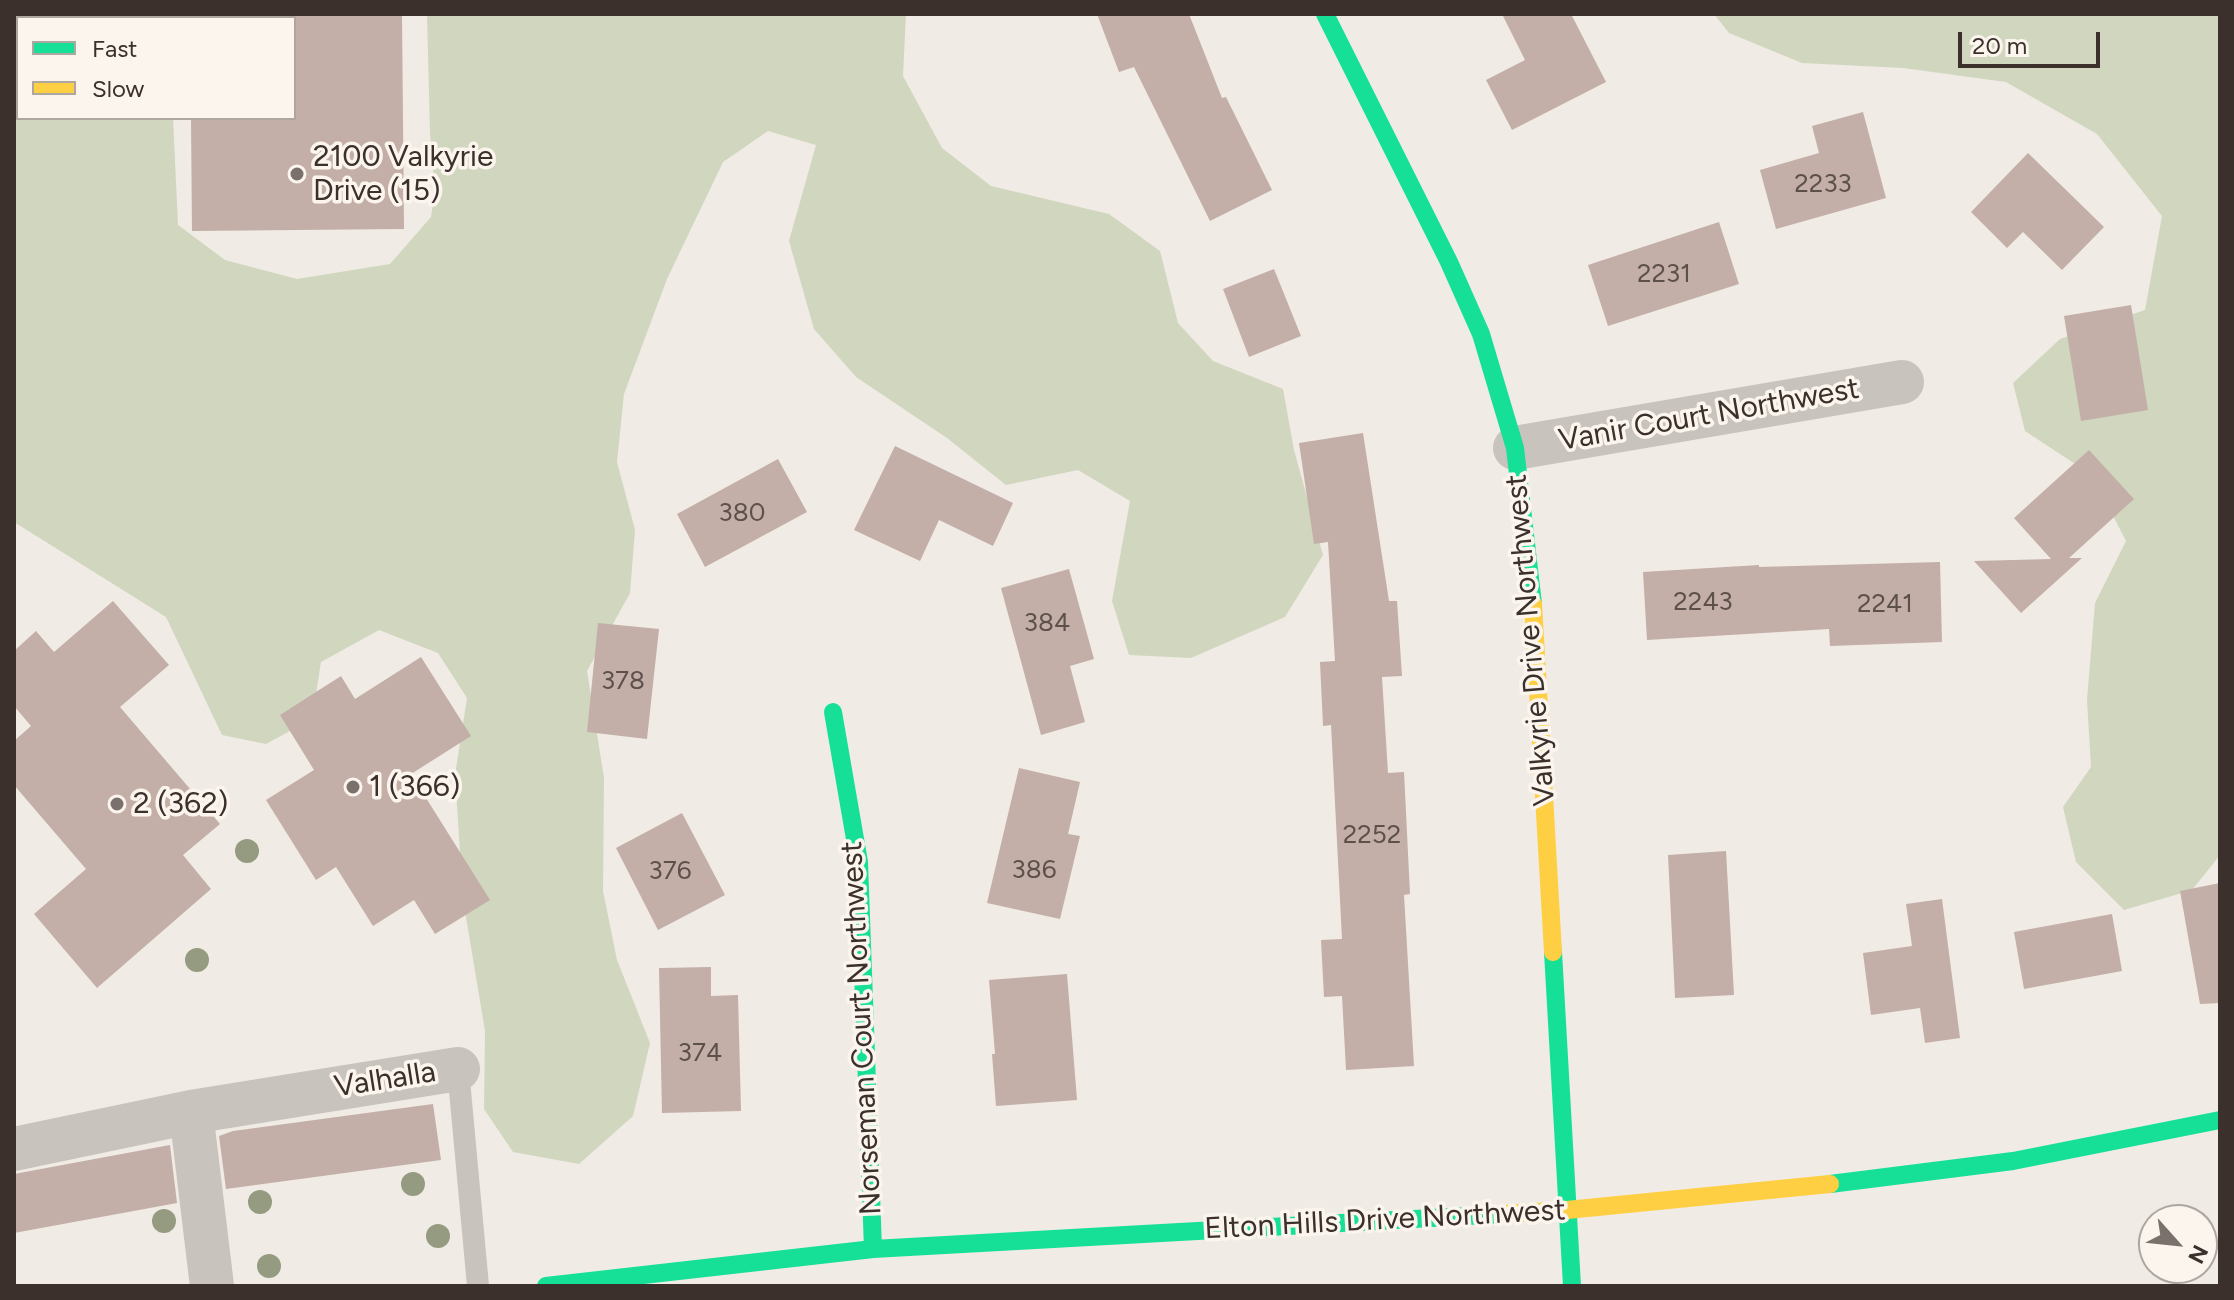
<!DOCTYPE html>
<html>
<head>
<meta charset="utf-8">
<style>
	body { margin:0 }
	#map { position:relative; width:2234px; height:1300px; overflow:hidden; background:#f0ebe5; font-family:Figtree,sans-serif }
	canvas { display:block }
	.frame { position:absolute; inset:0; border:16px solid #3b302b; pointer-events:none }
	.legend { position:absolute; left:16px; top:16px; width:280px; height:104px; box-sizing:border-box; background:#fbf5ee; border:2px solid #aea6a0; margin:0; padding:10px 14px; list-style:none; font-size:24px; color:#3b302b }
	.legend li { display:flex; align-items:center; gap:16px; height:40px }
	.legend b { width:40px; border:2px solid #aea6a0 }
	.north { position:absolute; left:2138px; top:1204px; width:80px; height:80px; box-sizing:border-box; background:#fbf5ee; border:2px solid #aea6a0; border-radius:50%; rotate:117deg; font-size:22px; font-weight:700; line-height:32px; text-align:center; color:#3b302b }
	.north::after { content:''; display:block; margin:auto; width:28px; height:36px; background:#7a716c; clip-path:polygon(50% 0,100% 100%,50% 72%,0 100%) }
	.scale { position:absolute; left:1958px; top:32px; width:142px; height:36px; box-sizing:border-box; border:4px solid #3b302b; border-top:0; padding-left:10px; font-size:24px; line-height:28px; white-space:nowrap; color:#3b302b; -webkit-text-stroke:6px #fbf5ee; paint-order:stroke }
</style>
</head>
<body>
<div id="map">
<canvas width="2234" height="1300"></canvas>
<div class="frame"></div>
<ul class="legend">
<li><b style="height:10px;background:#16e098"></b>Fast</li>
<li><b style="height:10px;background:#ffcf43"></b>Slow</li>
</ul>
<div class="north">N</div>
<div class="scale">20 m</div>
</div>
<script>
const ctx = document.querySelector('canvas').getContext('2d');
ctx.lineJoin = 'round';
function fill(path, color) { ctx.fillStyle = color; ctx.fill(path, 'evenodd'); }
function strokePath(path, color, width, dash) { ctx.strokeStyle = color; ctx.lineWidth = width; ctx.lineCap = dash ? 'butt' : 'round'; ctx.setLineDash(dash || []); ctx.stroke(path); }
function label(font, color, halo, rows, align = 'center') {
  ctx.font = font + ' Figtree,sans-serif'; ctx.lineWidth = 7; ctx.setLineDash([]); ctx.textBaseline = 'middle'; ctx.strokeStyle = halo; ctx.fillStyle = color; for (const [text, x, y, turn = 0] of rows) {
    ctx.save(); ctx.translate(x, y); ctx.rotate((+turn || 0) * Math.PI / 180); ctx.textAlign = isNaN(turn) ? turn : align; if (halo) ctx.strokeText(text, 0, 0); ctx.fillText(text, 0, 0); ctx.restore();
  }
}
const green = new Path2D(`
	M14,14h153v4h-149v100h155l5,107 47,35 72,19 93,-15 41,-47 4,-26 -5,-58 -3,-119h479l-3,62 39,72 49,38 118,28 51,37 18,72 35,38 70,28 11,61 29,105 -38,62 -94,41 -62,-3 -17,-54 18,-100 -52,-31 -72,15 -59,-47 -91,-61 -42,-48 -25,-88 27,-96 -48,-14 -45,31 -56,117 -43,115 -7,68 18,68 -5,63 -43,78 17,107 -1,113 14,69 33,83 -17,73 -54,48 -66,-12 -29,-43 1,-78 -22,-132 -8,-124 12,-77 -29,-45 -59,-23 -58,32 -9,57 -46,25 -44,-9 -56,-118 -152,-95z
	M1714,14h506v841l-28,35 -68,20 -48,-48 -13,-55 28,-40 -4,-67 8,-97 31,-62 -34,-66 -67,-44 -12,-48 47,-44 85,-29 17,-94 -65,-82 -91,-52 -103,-14 -101,-5 -73,-30z`);
const building = new Path2D(`
	M294,14h108l2,215 -212,2 -1,-113h103z
	M1097,14h92l33,84 4,-1 46,93 -62,31 -76,-154 -15,5z
	M1502,14h69l35,68 -94,48 -26,-50 39,-20z
	M1863,112l23,86 -110,31 -16,-59 59,-17 -7,-27z
	M2028,153l76,74 -42,43 -39,-38 -16,16 -36,-36z
	M1719,222l20,62 -131,42 -20,-61z
	M1274,269l27,67 -52,21 -26,-68z
	M2131,305l17,105 -67,11 -17,-105z
	M1363,433l26,168h8l5,75 -20,1 6,96 16,-1 6,122 -6,1 10,171 -68,4 -4,-74 -18,1 -3,-57 21,-1 -11,-214 -8,1 -3,-64 15,-1 -7,-119 -14,2 -15,-101z
	M895,446l118,57 -20,43 -54,-26 -19,41 -66,-31z
	M2089,450l45,49 -65,59h13l-61,55 -47,-52 77,-2 -37,-41z
	M778,459l29,53 -102,55 -28,-53z
	M1940,562l2,80 -112,4 -1,-17 -182,11 -4,-68 116,-7v2z
	M1069,569l25,90 -24,7 15,56 -44,13 -40,-147z
	M113,601l56,64 -49,42 100,117 -37,31 28,34 -114,99 -63,-74 52,-45 -72,-84v-44l17,-15 -17,-20v-55l22,-20 18,21z
	M598,623l61,6 -12,110 -60,-7z
	M421,657l50,79 -60,38 79,126 -55,34 -21,-34 -41,26 -37,-59 -20,13 -50,-80 48,-30 -34,-55 61,-39 14,23z
	M1019,768l61,14 -12,52 12,2 -20,83 -73,-16z
	M682,813l43,82 -67,35 -42,-82z
	M1726,851l8,144 -59,3 -7,-143z
	M2220,883v120l-20,1 -20,-113z
	M1942,899l18,139 -35,5 -5,-35 -49,7 -8,-62 49,-7 -6,-42z
	M2112,914l10,57 -98,18 -10,-57z
	M711,967v29l27,-1 3,116 -79,2 -3,-145z
	M1067,974l10,126 -81,6 -4,-52h3l-6,-74z
	M433,1104l8,56 -215,29 -7,-53 14,-5z
	M170,1145l7,58 -163,30v-59z`);
const lane = new Path2D(`
	M458,1069l20,217`);
const street = new Path2D(`
	M1515,448l387,-66
	M191,1112l21,174
	M14,1149l177,-37 267,-43`);
const fast = new Path2D(`
	M1325,14l124,248 32,72 34,114 18,156
	M833,712l26,150 14,387
	M1553,952l19,334
	M1830,1184l183,-23 207,-41
	M546,1286l327,-37 631,-35`);
const slow = new Path2D(`
	M1533,604l20,348
	M1504,1214l63,-4 263,-26`);
const trees = [
	[247,851],
	[197,960],
	[413,1184],
	[260,1202],
	[164,1221],
	[438,1236],
	[269,1266]
];
const markers = [
	[297,174,8,"#7a716c"],
	[353,787,8,"#7a716c"],
	[117,804,8,"#7a716c"]
];
const numberNames = [
	["2233",1823,184],
	["2231",1664,274],
	["380",742,513],
	["2243",1703,602],
	["2241",1885,604],
	["384",1047,623],
	["378",623,681],
	["2252",1372,835],
	["386",1034,870],
	["376",670,871],
	["374",700,1053]
];
const poiNames = [
	["2100 Valkyrie",313,157],
	["Drive (15)",313,191],
	["1 (366)",369,787],
	["2 (362)",133,804]
];
const streetNames = [
	["Vanir Court Northwest",1709,415,-10],
	["Valkyrie Drive Northwest",1531,640,-95],
	["Norseman Court Northwest",862,1028,-93],
	["Valhalla",385,1080,-9],
	["Elton Hills Drive Northwest",1385,1220,-3]
];
fill(green, '#d1d6bf');
fill(building, '#c3afa7');
strokePath(lane, '#c9c3be', 22);
strokePath(street, '#c9c3be', 44);
strokePath(fast, '#16e098', 18);
strokePath(slow, '#ffcf43', 18);
ctx.fillStyle = '#959b80';
for (const [x, y] of trees) { ctx.beginPath(); ctx.arc(x, y, 12, 0, 2 * Math.PI); ctx.fill(); }
for (const [x, y, r, color] of markers) { const dot = new Path2D(); dot.arc(x, y, r, 0, 2 * Math.PI); ctx.fillStyle = color; ctx.fill(dot); strokePath(dot, '#fbf5ee', 3); }
label('26px', '#5d504a', null, numberNames);
label('30px', '#3b302b', '#fbf5ee', poiNames, 'left');
label('30px', '#3b302b', '#fbf5ee', streetNames);
</script>
</body>
</html>
